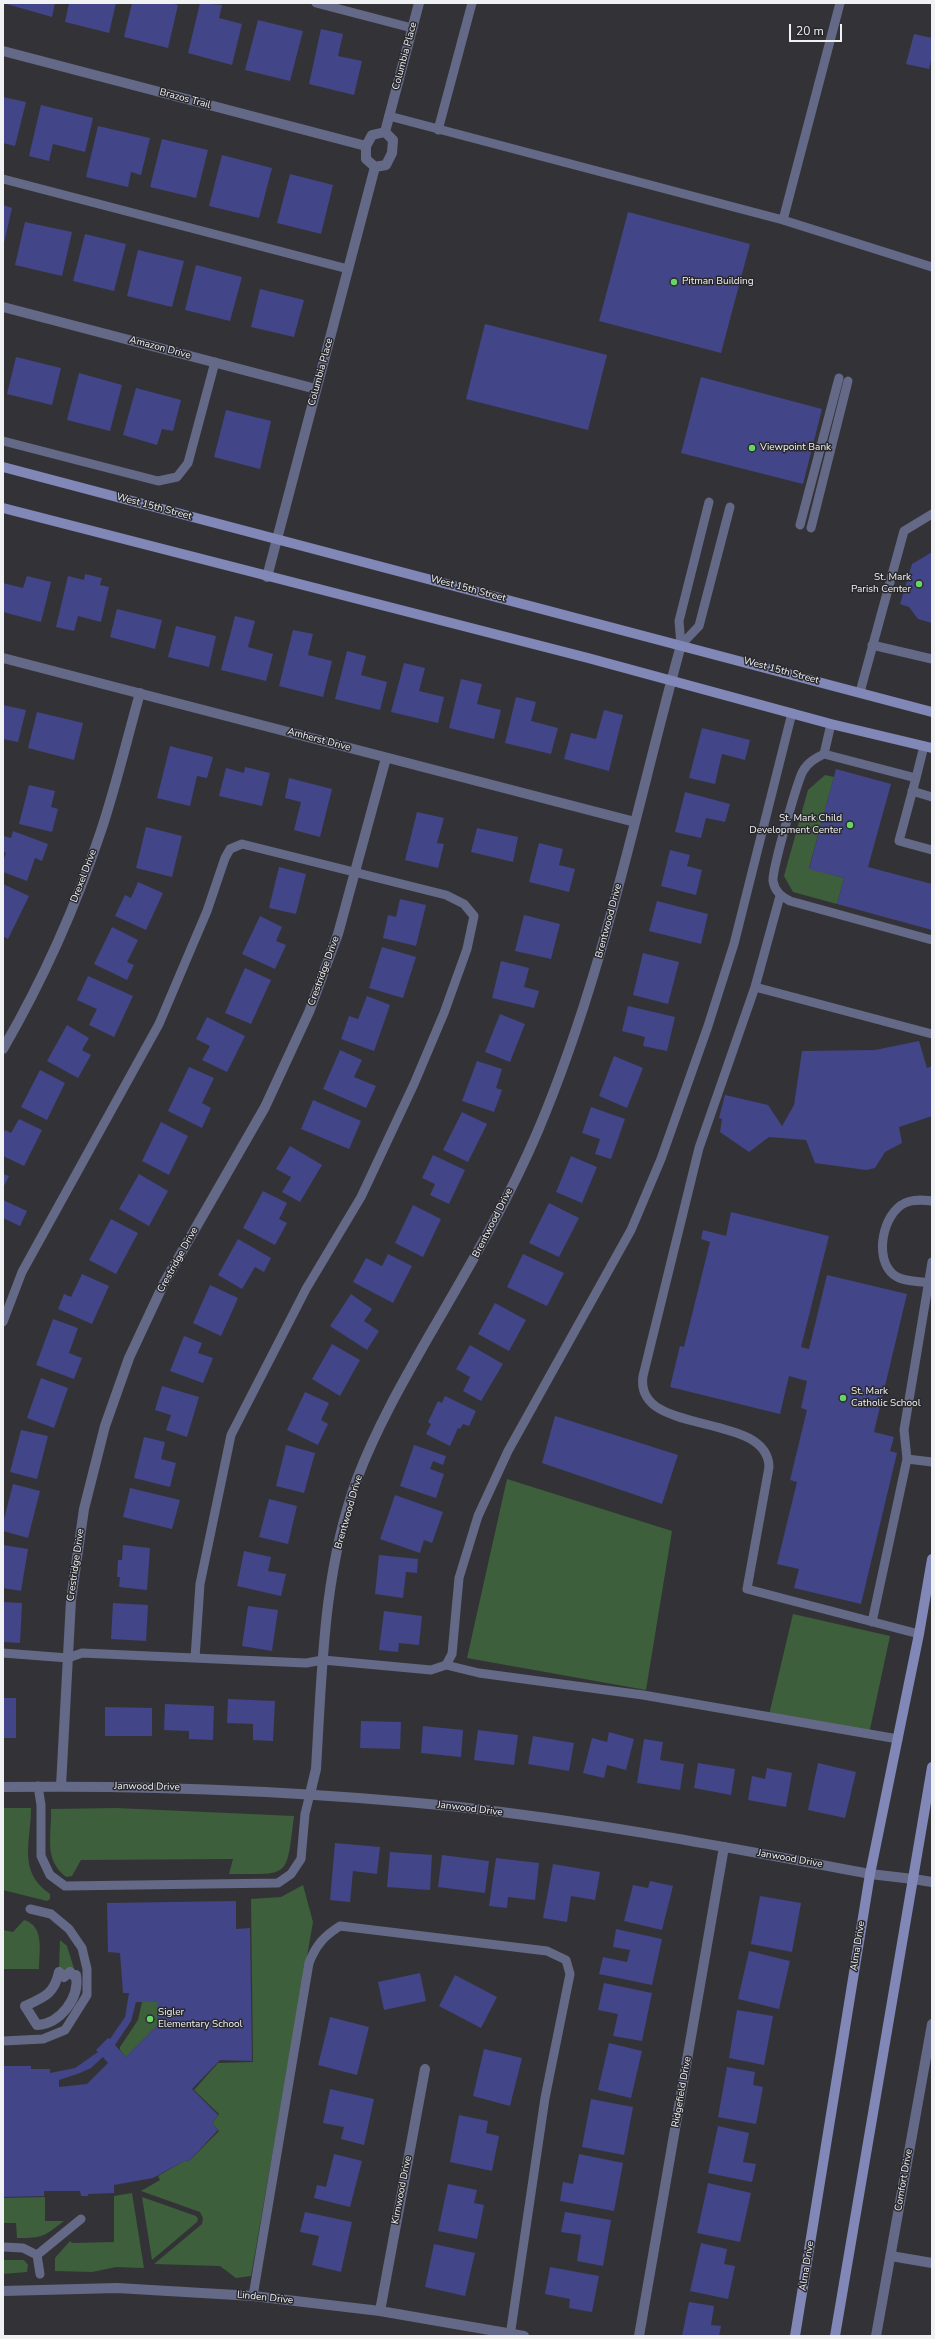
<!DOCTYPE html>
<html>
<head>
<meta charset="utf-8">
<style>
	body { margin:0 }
	#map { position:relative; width:935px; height:2339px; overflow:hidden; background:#333337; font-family:"Nunito Sans",sans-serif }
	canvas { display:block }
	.frame { position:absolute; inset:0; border:4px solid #f0f1f3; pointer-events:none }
	.scale { position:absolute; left:789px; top:24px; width:53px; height:18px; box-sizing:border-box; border:2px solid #f0f1f3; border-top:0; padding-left:5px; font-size:12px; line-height:14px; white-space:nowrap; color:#f0f1f3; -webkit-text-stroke:3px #29292d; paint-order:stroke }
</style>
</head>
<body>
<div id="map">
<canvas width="935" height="2339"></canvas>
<div class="frame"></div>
<div class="scale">20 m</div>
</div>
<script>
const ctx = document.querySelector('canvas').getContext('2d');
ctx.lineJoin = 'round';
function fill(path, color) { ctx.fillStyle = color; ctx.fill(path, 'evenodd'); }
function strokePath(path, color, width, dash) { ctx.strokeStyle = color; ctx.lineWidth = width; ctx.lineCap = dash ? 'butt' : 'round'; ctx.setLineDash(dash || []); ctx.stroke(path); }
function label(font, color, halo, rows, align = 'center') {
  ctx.font = font + ' "Nunito Sans",sans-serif'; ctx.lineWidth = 3; ctx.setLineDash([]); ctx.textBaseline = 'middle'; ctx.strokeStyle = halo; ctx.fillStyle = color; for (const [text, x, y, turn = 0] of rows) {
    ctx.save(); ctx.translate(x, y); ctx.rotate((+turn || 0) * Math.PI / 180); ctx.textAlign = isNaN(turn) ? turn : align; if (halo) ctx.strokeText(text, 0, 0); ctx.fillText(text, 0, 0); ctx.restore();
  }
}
const green = new Path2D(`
	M825,775l9,2 -25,91 35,10 -7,26 -44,-12 -9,-16 24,-86z
	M507,1479l165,52 -26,159 -179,-32z
	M793,1614l97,22 -21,98 -100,-19z
	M3,1808h28c0,34 -14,63 19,86v5l-3,2 -44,-11z
	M116,1808l178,8c-8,63 -3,58 -65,58l4,-15 -152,1 -9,16 -6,1c-23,-18 -14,-41 -15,-68z
	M303,1885l10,37 -62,354 -15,2 -16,-12 -66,-2 48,-40 1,-6 -3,-6 -59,-21 19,-11 -2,-4 28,-16 2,2 31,-31 -7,-8 7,-9 -25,-24 24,-27 35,-1 -2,-163 30,-2z
	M24,1920c21,6 15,32 15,49h-36v-39l10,2z
	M60,1940l7,6 9,29 -17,-3z
	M142,2002h16l-1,24 -31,31 -6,-7v-3l18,-27z
	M132,2193l12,75 -28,-1 -24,5 -37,-1v-13l15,-17 2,2 42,-1v-46z
	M45,2197v24h19c-21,16 -21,17 -47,17l-1,-15h-13v-25z
	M142,2197l54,19 2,3 -1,3 -45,38z
	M3,2260h21l4,5 -1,7 -24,2z`);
const building = new Path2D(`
	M3,3h52l-3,14z
	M69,3h47l-7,30 -44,-11z
	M132,3h38l8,2 -10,43 -44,-11z
	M200,3l22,2 -3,13 23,6 -10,41 -44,-12z
	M258,20l45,11 -13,50 -45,-11z
	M321,29l22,5 -5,22 24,5 -8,34 -45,-11z
	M914,34l18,4v18l-3,13 -23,-5z
	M3,97l23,5 -11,44 -12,-3z
	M41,105l52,13 -8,34 -32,-8 -4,17 -20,-5z
	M98,126l52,12 -9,37 -10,-3 -3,15 -42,-10z
	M162,139l46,11 -12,48 -46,-11z
	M222,155l50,13 -13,50 -50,-12z
	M290,174l43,11 -12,49 -44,-11z
	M3,205l9,3 -8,35h-1z
	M628,212l122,32 -29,109 -122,-32z
	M25,222l47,10 -10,44 -47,-11z
	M85,234l41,10 -12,47 -41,-10z
	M138,250l46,11 -12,46 -45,-11z
	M196,265l46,12 -12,44 -45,-11z
	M260,289l44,11 -10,37 -43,-10z
	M485,324l122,31 -19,75 -122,-31z
	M16,357l45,11 -9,37 -45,-11z
	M79,373l43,12 -12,46 -43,-11z
	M701,377l121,32 -19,75 -122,-31z
	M136,388l45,12 -8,31 -11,-2 -5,16 -34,-10z
	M226,410l45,11 -11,48 -46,-12z
	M932,552v71l-14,-4 -9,-12 -9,-3 12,-40z
	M85,574l17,4 -2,7 9,2 -8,35 -23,-6 -4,15 -18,-4 12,-51 16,4z
	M27,576l24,6 -10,40 -38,-10v-29l20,5z
	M117,609l45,11 -7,29 -45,-12z
	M235,616l20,5 -7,26 25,7 -7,27 -45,-11z
	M176,626l40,10 -7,31 -41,-10z
	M293,630l20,4 -5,21 24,6 -9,36 -44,-11z
	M347,651l19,5 -5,19 26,7 -7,28 -45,-11z
	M404,663l21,5 -6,23 25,6 -6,26 -47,-11z
	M461,679l21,5 -5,20 24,6 -7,29 -45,-11z
	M516,697l20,5 -5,19 27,7 -7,26 -46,-11z
	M3,705l23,5 -8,32 -15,-3z
	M604,710l19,5 -14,56 -45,-12 7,-26 25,6z
	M37,712l46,11 -9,37 -46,-12z
	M702,728l48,12 -5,20 -23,-6 -7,30 -26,-6z
	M170,746l43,11 -6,21 -10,-2 -7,30 -33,-8z
	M245,767l25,6 -8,33 -43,-10 7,-28 18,5z
	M836,769l55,15 -23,83 64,17v46l-95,-26 7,-26 -35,-9z
	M289,778l43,11 -12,48 -26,-7 7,-28 -16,-4z
	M29,785l26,6 -4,16 7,2 -6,23 -33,-8z
	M685,792l45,12 -5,18 -19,-4 -5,20 -26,-6z
	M417,812l27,6 -7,25 7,1 -6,24 -33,-8z
	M146,827l36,9 -10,41 -36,-9z
	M477,828l41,9 -5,25 -42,-10z
	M13,831l35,13 -6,17 -7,-3 -8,23 -24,-9v-11l3,-8 -3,-2v-15l8,2z
	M539,843l24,6 -4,16 16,4 -6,23 -40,-10z
	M670,850l20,5 -3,11 15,4 -6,25 -35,-9z
	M279,867l27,7 -10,40 -27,-6z
	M138,882l25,11 -17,37 -31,-14 10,-21 6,3z
	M3,884l26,12 -21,43 -5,-3z
	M400,899l26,6 -10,41 -33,-8 5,-23 8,2z
	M657,901l51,13 -7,30 -52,-13z
	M524,915l36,9 -9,35 -36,-8z
	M260,916l22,11 -6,14 10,4 -11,24 -33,-15z
	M112,927l26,13 -11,22 7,3 -7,15 -33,-16z
	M382,947l34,10 -13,41 -34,-10z
	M643,953l36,9 -11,42 -35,-9z
	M501,961l28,7 -5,19 15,4 -5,17 -42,-10z
	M245,968l26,12 -20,44 -26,-11z
	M88,976l45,20 -19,41 -25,-12 8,-16 -20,-9z
	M367,996l23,9 -16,46 -33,-12 8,-23 9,3z
	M628,1006l47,11 -8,34 -24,-5 2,-9 -23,-6z
	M500,1014l25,10 -15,38 -25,-10z
	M207,1017l38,19 -18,36 -25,-12 8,-14 -14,-7z
	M67,1025l22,13 -7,12 9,5 -13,23 -31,-17z
	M919,1041l8,27 5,-2v50l-33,11 3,16 -17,9 -10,16 -9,2 -51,-7 -9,-23 -37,-3 -20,15 -29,-20 2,-13 -3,-1 6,-23 43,10 14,21 12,-21 8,-54 73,-1z
	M340,1050l22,10 -8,17 22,9 -10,22 -43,-19z
	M614,1056l29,12 -16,40 -28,-12z
	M477,1061l25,8 -6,19 6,2 -8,22 -32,-11z
	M189,1067l25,11 -12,25 9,5 -9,20 -34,-17z
	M40,1070l25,13 -18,37 -26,-13z
	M313,1100l48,21 -12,28 -48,-20z
	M591,1107l34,12 -14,40 -16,-5 5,-15 -18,-6z
	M462,1112l25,12 -19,38 -25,-12z
	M19,1119l23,11 -18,36 -21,-10v-23l2,-3 6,3z
	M161,1122l27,14 -19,39 -27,-14z
	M290,1146l32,19 -22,37 -18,-10 9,-15 -15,-8z
	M433,1155l32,15 -16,34 -19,-9 5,-11 -13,-6z
	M571,1156l26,11 -15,36 -26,-11z
	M3,1174l6,2 -6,12z
	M139,1174l29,17 -19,35 -30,-17z
	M263,1191l24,12 -8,16 8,4 -12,22 -32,-17z
	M3,1200l24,11 -7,15 -17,-8z
	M549,1203l30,15 -20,39 -30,-14z
	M413,1205l28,14 -18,38 -28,-14z
	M731,1212l98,24 -28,111 8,2 18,-74 80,19 -33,138 20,5 -4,14 7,2 -36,151 -67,-16 5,-19 -22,-5 20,-82 -7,-2 17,-70 -6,-2 6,-27 -18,-5 -9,38 -110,-27 10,-41 4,1 26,-105 -9,-3 2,-9 23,6z
	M111,1219l27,14 -22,41 -27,-14z
	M238,1239l33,19 -7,14 -9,-5 -13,22 -24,-14z
	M388,1254l24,12 -19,37 -40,-21 13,-24 16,8z
	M523,1254l41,19 -17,33 -40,-19z
	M82,1274l27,12 -17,38 -34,-15 6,-15 7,3z
	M210,1285l28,13 -17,38 -28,-13z
	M351,1294l21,15 -8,12 15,10 -12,19 -37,-24z
	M495,1303l31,17 -17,31 -31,-17z
	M53,1319l25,9 -9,25 13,5 -8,21 -38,-14z
	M184,1336l18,7 -4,10 15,5 -10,25 -33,-12z
	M332,1344l28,16 -20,36 -28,-17z
	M470,1345l33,19 -22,37 -18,-10 7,-14 -14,-8z
	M41,1378l27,10 -14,40 -27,-10z
	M162,1386l37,11 -12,40 -21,-7 5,-15 -16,-5z
	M305,1392l24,11 -8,17 7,4 -10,21 -31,-15z
	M445,1396l31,15 -7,15 -6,-2 -3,5 -2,-1 -8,18 -24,-12 5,-10 -3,-2 10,-21 4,2z
	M555,1416l123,39 -16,49 -120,-41z
	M21,1430l27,6 -11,43 -27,-7z
	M144,1437l21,5 -4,17 15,4 -6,24 -36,-9z
	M286,1445l29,8 -11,40 -28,-7z
	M414,1445l32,11 -3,9 -10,-4 -3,8 14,5 -8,24 -36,-12z
	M13,1484l27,7 -12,47 -25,-7v-8z
	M130,1488l50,12 -8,29 -49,-12z
	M395,1495l48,17 -11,31 -8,-3 -4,13 -40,-14z
	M269,1499l28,7 -9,38 -29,-7z
	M3,1545l25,4 -7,42 -18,-3z
	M123,1545l27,3 -3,42 -28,-3 1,-10h-3l1,-17h4z
	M244,1551l27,6 -3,14 18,3 -5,22 -44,-10z
	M379,1555l39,4 -1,14 -11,-1 -3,26 -28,-4z
	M3,1602l19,1 -2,40 -17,-1z
	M113,1603l35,2 -2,36 -35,-2z
	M248,1606l30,4 -6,41 -30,-5z
	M384,1611l38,5 -3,29 -20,-2 -1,9 -19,-2z
	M3,1698h13v40h-13z
	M228,1699l47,2 -2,40 -20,-1v-16l-26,-1z
	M165,1704l49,2 -1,34 -24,-1v-8l-25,-1z
	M105,1707l47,1v28h-47z
	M361,1721l40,1 -1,27 -40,-1z
	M423,1726l40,4 -2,27 -40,-4z
	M478,1730l40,5 -4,30 -40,-5z
	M609,1732l25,7 -8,31 -19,-5 -3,13 -21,-5 9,-35 15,4z
	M533,1736l41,7 -5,28 -41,-7z
	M644,1739l19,3 -3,18 24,4 -4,26 -43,-7z
	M698,1763l37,6 -4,26 -37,-7z
	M818,1763l38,9 -11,46 -37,-8z
	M767,1768l25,5 -6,34 -38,-7 4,-24 13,3z
	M335,1843l45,4 -3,27 -24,-3 -3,31 -20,-2z
	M390,1852l42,3 -2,35 -43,-3z
	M442,1855l47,6 -4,32 -47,-6z
	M496,1858l43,5 -4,37 -27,-3 -1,11 -18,-2z
	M553,1864l47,8 -5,28 -24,-4 -4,26 -24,-4z
	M650,1881l23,5 -11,44 -38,-9 9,-36 15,3z
	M760,1896l41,7 -9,49 -41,-8z
	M236,1901v28l14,-1 2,133 -32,-1 -28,29 26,26 -6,8 6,7 -30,32 -2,-2 -33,18 -39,7v8l-26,1v2h-7l-1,-5h-36v5l-41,1v-131h28v3h19v4l25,-5 23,-16 -2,-2 12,-12 2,1 15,-22 4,-24h-6l-3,-40 -12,-1 -1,-49zM136,2002h22l-1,24 -31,31 -11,-12 16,-24zM103,2057l5,6 -21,21 -28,3v-7l21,-7 11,-5z
	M616,1929l46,10 -10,46 -53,-11 4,-17 24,5 3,-12 -17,-3z
	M749,1951l41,10 -11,48 -41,-10z
	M420,1973l6,28 -42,9 -6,-28z
	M455,1975l42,22 -16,31 -42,-22z
	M604,1983l48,10 -10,48 -29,-5 5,-22 -20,-4z
	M737,2010l36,6 -9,49 -35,-7z
	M330,2017l39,10 -12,48 -39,-10z
	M609,2043l33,8 -11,47 -33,-8z
	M484,2049l38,9 -12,48 -37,-10z
	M727,2067l28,5 -2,13 10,2 -7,37 -38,-7z
	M330,2089l44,10 -10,46 -23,-6 3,-12 -21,-4z
	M591,2099l42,8 -9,48 -42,-8z
	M459,2115l29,6 -2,12 13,3 -7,35 -42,-9z
	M718,2126l31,7 -6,29 13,2 -4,18 -44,-9z
	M334,2154l28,7 -12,46 -36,-9 3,-13 9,2z
	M579,2154l44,9 -9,48 -54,-10 3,-19 10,2z
	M708,2183l43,10 -11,49 -43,-9z
	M448,2184l29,6 -3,13 10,2 -7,34 -39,-8z
	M305,2212l47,10 -11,50 -29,-7 7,-29 -19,-4z
	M565,2212l46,8 -8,46 -26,-5 4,-26 -20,-3z
	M701,2243l26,6 -3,15 11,2 -7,33 -38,-8z
	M434,2244l41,9 -10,43 -40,-9z
	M550,2267l49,9 -7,36 -23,-4 1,-9 -25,-5z
	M689,2302l25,4 -3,19 10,1 -2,10h-37z`);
const service = new Path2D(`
	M316,3l96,25
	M389,116l394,104 149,47
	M438,130l34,-127
	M3,179l345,90
	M783,220l57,-217
	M3,441l155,40 19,-4 11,-14 27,-101
	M800,525l39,-147
	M811,528l37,-147
	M681,645l18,-19 31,-119
	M681,645l-2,-24 30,-119
	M872,645l60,14
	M860,692l44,-161 28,-17
	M831,724l-7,30c-8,4 -16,8 -21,17 -6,11 -31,99 -30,110 2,11 8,15 17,20l142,39
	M824,754l92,24 -17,63 33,9
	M916,778l8,-32
	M912,791l20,6
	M780,896l-25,91 177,47
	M755,987l-56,161 -56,228c-9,62 125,34 126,91l-22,122 172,45
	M929,1283c-11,-2 -26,-1 -35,-8 -21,-16 -11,-62 11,-72 8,-4 18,-3 27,-2
	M3,1322l19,-50 137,-248 48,-113 18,-53 5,-9 12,-5 204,51 18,9 10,12 -7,33 -23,64 -30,71 -53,113 -55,92 -75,146 -31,149 -5,74
	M907,1459l25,3
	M872,1622l35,-163 -3,-29 28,-168
	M3,1653l65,5 14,-5 224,10 17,-3 108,10 15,-5 6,-11 7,-76 19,-62 30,-65 123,-221 30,-71 47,-133 26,-82 58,-231
	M446,1665l33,8 164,22 255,44
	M38,1786l3,19v51l9,19 15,11 213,-3 13,-9 10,-15 4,-45 5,-20
	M3,2041l40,-2 22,-9 22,-35v-26l-5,-21 -13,-19 -18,-15 -21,-5
	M3,2247l20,1 14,7 3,19
	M37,2255l44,-36
	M253,2296l56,-333c7,-18 15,-27 31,-37l207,25 19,9 4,14 -25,124 -35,238`);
const pedestrian = new Path2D(`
	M59,1972l5,5 6,-5 4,4 2,-1c4,23 -16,49 -39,50l-12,-19c20,-9 29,-12 34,-34z`);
const minor = new Path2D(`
	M3,51l363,95
	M3,307l313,82
	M3,658l632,164
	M3,1049c40,-69 73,-143 98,-218 15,-45 26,-92 39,-138
	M61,1786l10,-186 13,-91 21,-83 24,-68 35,-75 101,-176 44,-95 29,-78 48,-176
	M310,1794l6,-25c6,-97 7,-198 41,-290 20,-53 48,-101 76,-150 37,-64 75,-128 104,-196 67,-157 99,-325 144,-488
	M913,1879l19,3
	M891,2256l41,7
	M3,2291l114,-3 136,8 127,15 144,25
	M380,2311l45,-242
	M639,2336l85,-489
	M876,2336l56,-312`);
const tertiary = new Path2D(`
	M385,132l34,-129
	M375,167l-9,-8v-13l6,-11 13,-3
	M375,167l11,-2 6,-12 1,-13 -8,-8
	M267,577l108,-410
	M3,1787c150,-2 298,4 447,19 141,15 281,42 420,68l43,5`);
const secondary = new Path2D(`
	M3,467l929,245
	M3,508l585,150 243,66 101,24
	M795,2336l75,-462 49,-240 13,-75
	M835,2336l97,-569`);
const markers = [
	[674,282,4,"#68d465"],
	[752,448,4,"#68d465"],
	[919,584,4,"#68d465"],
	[850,825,4,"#68d465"],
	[843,1398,4,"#68d465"],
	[150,2019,4,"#68d465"]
];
const streetNames = [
	["Columbia Place",405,56,-75],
	["Brazos Trail",185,99,15],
	["Amazon Drive",160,348,15],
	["Columbia Place",321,372,-75],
	["West 15th Street",154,507,15],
	["West 15th Street",468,589,15],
	["West 15th Street",781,671,15],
	["Amherst Drive",319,740,15],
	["Drexel Drive",84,876,-69],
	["Brentwood Drive",609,921,-75],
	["Crestridge Drive",324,971,-70],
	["Brentwood Drive",493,1223,-63],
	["Crestridge Drive",178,1260,-61],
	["Brentwood Drive",349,1512,-74],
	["Crestridge Drive",76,1565,-82],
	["Janwood Drive",147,1787,1],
	["Janwood Drive",470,1809,7],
	["Janwood Drive",790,1859,10],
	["Alma Drive",858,1946,-81],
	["Ridgefield Drive",682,2092,-80],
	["Comfort Drive",904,2180,-80],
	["Kirnwood Drive",402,2190,-79],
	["Alma Drive",807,2266,-81],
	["Linden Drive",265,2298,6]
];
const poiNames = [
	["Pitman Building",682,282],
	["Viewpoint Bank",760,448],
	["St. Mark",911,578,"right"],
	["Parish Center",911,590,"right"],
	["St. Mark Child",842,819,"right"],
	["Development Center",842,831,"right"],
	["St. Mark",851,1392],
	["Catholic School",851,1404],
	["Sigler",158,2013],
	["Elementary School",158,2025]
];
fill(green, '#3d5f3b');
fill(building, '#424587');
strokePath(service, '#656988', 9);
strokePath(pedestrian, '#656988', 10);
strokePath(minor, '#656988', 10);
strokePath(tertiary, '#656988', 10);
strokePath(secondary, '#8187b7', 10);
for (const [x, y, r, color] of markers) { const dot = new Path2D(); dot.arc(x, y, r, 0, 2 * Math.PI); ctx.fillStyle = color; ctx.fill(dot); strokePath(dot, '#29292d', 1.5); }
label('10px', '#f0f1f3', '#29292d', streetNames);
label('10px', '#f0f1f3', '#29292d', poiNames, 'left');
</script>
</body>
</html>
